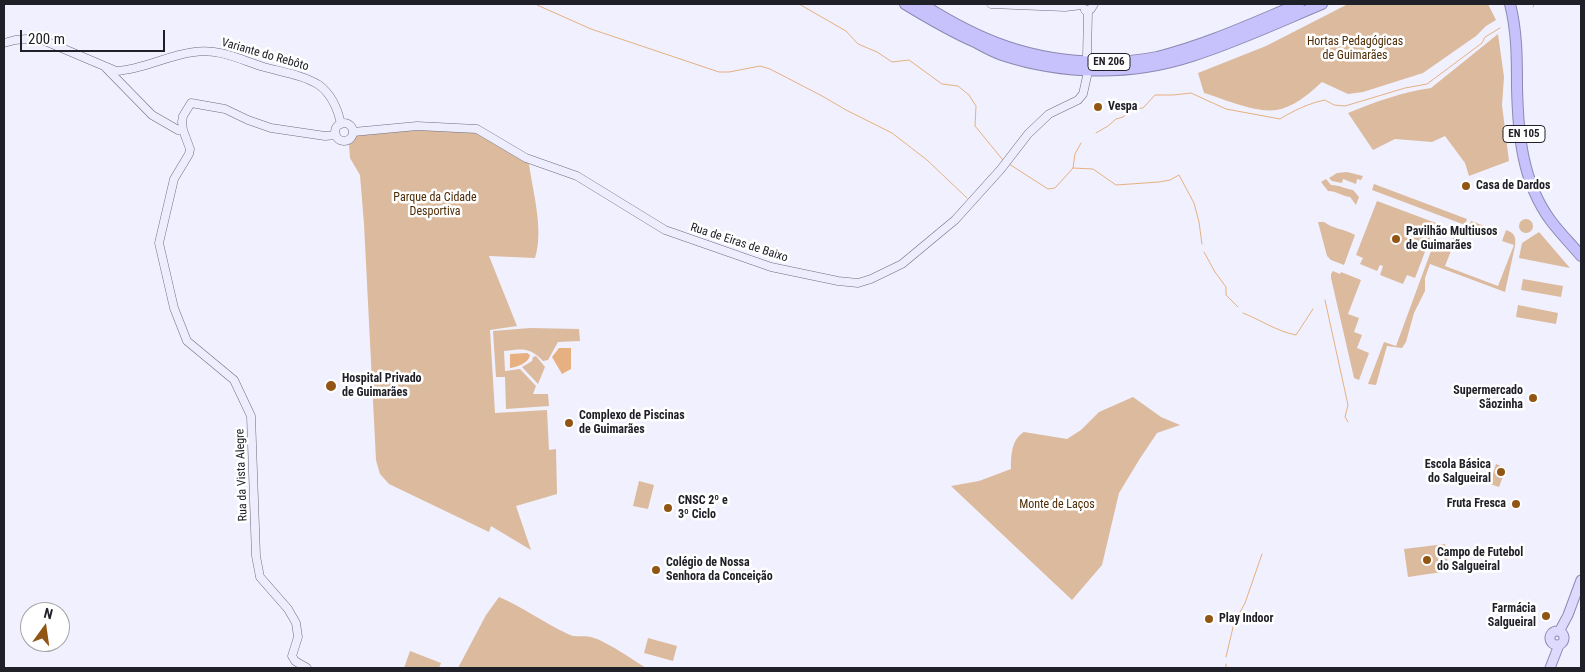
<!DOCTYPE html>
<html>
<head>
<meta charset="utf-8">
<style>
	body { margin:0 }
	#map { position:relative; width:1585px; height:672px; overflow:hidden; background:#f0f0fe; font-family:"Roboto Condensed",sans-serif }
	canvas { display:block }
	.frame { position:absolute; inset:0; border:5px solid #202028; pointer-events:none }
	.north { position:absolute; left:20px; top:602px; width:50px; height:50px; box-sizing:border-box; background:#fff; border:1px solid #a6a6a9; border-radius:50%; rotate:14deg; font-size:14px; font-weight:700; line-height:20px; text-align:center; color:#202028 }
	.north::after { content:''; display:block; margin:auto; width:18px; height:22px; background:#915614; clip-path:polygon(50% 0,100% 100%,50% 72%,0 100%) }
	.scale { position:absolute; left:20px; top:30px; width:145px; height:22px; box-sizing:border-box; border:2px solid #202028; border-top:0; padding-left:6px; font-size:15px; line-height:18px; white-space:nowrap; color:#202028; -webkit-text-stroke:4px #fff; paint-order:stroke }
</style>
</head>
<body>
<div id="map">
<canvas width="1585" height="672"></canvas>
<div class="frame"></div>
<div class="north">N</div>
<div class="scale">200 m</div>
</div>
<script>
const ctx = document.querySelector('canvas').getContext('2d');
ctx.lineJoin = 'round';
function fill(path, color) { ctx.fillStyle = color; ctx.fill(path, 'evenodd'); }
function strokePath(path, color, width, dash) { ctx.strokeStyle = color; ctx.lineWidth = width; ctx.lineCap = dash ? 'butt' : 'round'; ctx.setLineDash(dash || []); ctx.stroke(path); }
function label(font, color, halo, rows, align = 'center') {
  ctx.font = font + ' "Roboto Condensed",sans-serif'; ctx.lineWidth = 5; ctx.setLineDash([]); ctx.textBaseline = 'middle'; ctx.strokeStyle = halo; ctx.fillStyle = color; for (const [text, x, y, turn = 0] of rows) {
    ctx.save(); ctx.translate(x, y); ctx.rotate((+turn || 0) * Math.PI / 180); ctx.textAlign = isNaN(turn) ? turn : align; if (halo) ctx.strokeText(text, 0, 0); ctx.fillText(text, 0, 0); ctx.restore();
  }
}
const green = new Path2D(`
	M1348,4h140l8,16 -10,6 -10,10 -53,37 -60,19 -15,2 -26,-12c-12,11 -29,26 -46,28 -21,3 -52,-11 -72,-17l-6,-20 68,-27z
	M1498,34l6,43 -2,28 7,56 -40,15 -4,-13 -20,-27 -13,6 -37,-3 -22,11 -25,-37c27,-11 54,-21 83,-25z
	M435,128c12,7 25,2 39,5 15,3 41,23 55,31 4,29 15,66 6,94l-46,-2 28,70 -27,4 5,83 52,-3 2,40 7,-1 1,45 -41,12 15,44 -40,-24 -2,6 -100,-48 -9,-10 -4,-14 -12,-236 -4,-49 -10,-17 -1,-14 7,-10z
	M1347,172l16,4 -2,4 -4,-1 -1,5 -13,-5 -1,4 -10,-2 -3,-3 8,-5z
	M1326,179l5,6c9,0 14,4 22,5l6,7 -3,8 -6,-8c-8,-1 -13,-6 -22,-6l-7,-9z
	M1374,184l93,35 -2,6 -93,-35z
	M1377,201l59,22 -21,55 -8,-3 -4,9 -23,-9 3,-9 -3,-1 -3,6 -17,-7 3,-6 -7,-3z
	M1519 226a7 7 0 1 1 14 0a7 7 0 1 1-14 0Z
	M1471,221l29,11 -2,5 -29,-11z
	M1318,222h6c9,7 21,7 31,13l-11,30 -13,-5 -4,-4z
	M1458,225l3,1 -16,40 53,20 16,-41 -12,-4 4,-11c9,3 10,7 9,16l-10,46 -75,-28 -5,14v13l-11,22 -8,29 -4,6 -15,-2 -11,39 -8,-1 16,-42 12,4 38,-103 15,6z
	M1539,232l31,36 -51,-10 3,-15z
	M1333,271l7,3 1,-2 20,8 -13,34 11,4 -5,14 8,3 -5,13 12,5 -10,27 -5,-2 -23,-100v-4z
	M1523,279l40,7 -2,11 -40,-7z
	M1518,305l40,8 -2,11 -40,-7z
	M530,328l49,1 1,12 -22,1 -10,18 -5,1c-14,-14 -20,-12 -39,-10l1,20 15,-2 16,17 -3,8h15l1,12 -43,3 -1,-32h-9l-3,-46z
	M536,356l9,11 -7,17 -16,-17 10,-6 1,-4z
	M1133,397l28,20 19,8 -23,8 -18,27 -20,33 -17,72 -30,35 -121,-114 28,-5 32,-12c0,-13 0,-29 13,-37l43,7 14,-9 18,-18z
	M1496,464l10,4 -7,19 -9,-3z
	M639,481l15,4 -6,24 -15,-3z
	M1445,544l4,27 -41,6 -4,-28z
	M499,597c24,10 45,26 69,37 7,4 16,1 23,3 15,4 41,22 55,31h-188l28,-53z
	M648,638l29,8 -4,15 -29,-8z
	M410,651l31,12 -2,5h-35z`);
const water = new Path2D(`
	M559,348h12v21l-9,5 -10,-17z
	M527,353l3,2c-1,8 -13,12 -20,13v-14z`);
const stream = new Path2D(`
	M536,4l1,1 54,24 128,43h10l31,-6 10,3 54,28 22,13 46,23 35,27 40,38
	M799,4l47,27 12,13 19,8 15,10 17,-2 33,24 16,2 11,9 7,11 -1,20 28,34
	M1533,7l1,-3
	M1096,133l12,-7 8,-7 7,-2 10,-8 10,-1 12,-13h18l18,-2 35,16 54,10c13,-8 29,-16 45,-19l9,5 11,1 60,-18 22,-4 55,-41 3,-6 15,-9
	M1009,164l39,25 7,-1 18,-20 2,-14 6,-11
	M1073,168l20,1 23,16 43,-3 11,-2 9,-5 15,28 5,19 3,22
	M1204,252l11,20 11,15v8l12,12
	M1325,300l23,105 -3,12 3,5
	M1243,313c18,7 33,18 53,22l17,-26
	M1226,657l8,-34 11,-20 17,-49
	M1226,664v4`);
const secondary = new Path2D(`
	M991,4l74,3 17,-2
	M1085,10l6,-1 3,-5
	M4,43l11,-3 23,-2 78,33c26,-1 52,-16 78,-19 25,-4 47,8 70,15 18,5 39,8 55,18 12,9 19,25 22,39
	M1087,57l1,-46
	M106,68l46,47 26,15h5
	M335 132a9 9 0 1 1 18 0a9 9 0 1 1-18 0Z
	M353,132l64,-6 60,3 49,29 51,18 88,54 106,37 67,14 20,2 13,-4 31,-15 53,-44 46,-51 27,-35 21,-20 29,-14 5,-6 4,-18
	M307,668l-12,-7 -3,-5 6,-19 -2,-14 -8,-14 -28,-32 -4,-21 -5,-140 -17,-36 -47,-39 -13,-33 -15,-65 15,-64 15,-25 1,-5 -7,-19 -1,-8 1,-6 8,-13 34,6 23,11 23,8 54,8 11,-1`);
const primary = new Path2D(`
	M1560,630l8,-15 13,-35
	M1550 638a7 7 0 1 1 14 0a7 7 0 1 1-14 0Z
	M1550,668l9,-23`);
const highway = new Path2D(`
	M905,4c23,14 45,27 70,38 9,5 18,10 27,13 61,20 129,21 190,1 44,-14 87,-34 130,-52
	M922,4c58,37 108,57 178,58 18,0 38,-1 57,-5 49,-12 96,-34 142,-53
	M1510,4c7,27 7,55 7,83 1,47 5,95 34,134 9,12 20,23 30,35`);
const markers = [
	[1098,107,5,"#915614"],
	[1466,186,5,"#915614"],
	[1396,239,5,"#915614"],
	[331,386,6,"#915614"],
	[1533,398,5,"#915614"],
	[569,423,5,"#915614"],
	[1501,472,5,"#915614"],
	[1516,504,5,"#915614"],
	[668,508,5,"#915614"],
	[1427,560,5,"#915614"],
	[656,570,5,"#915614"],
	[1546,616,5,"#915614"],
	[1209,619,5,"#915614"]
];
const shields = [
	[1109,62,42],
	[1524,134,42]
];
const shieldNames = [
	["EN 206",1109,62],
	["EN 105",1524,134]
];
const parkNames = [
	["Hortas Pedagógicas",1355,42],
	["de Guimarães",1355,56],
	["Parque da Cidade",435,198],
	["Desportiva",435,212],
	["Monte de Laços",1057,505]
];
const streetNames = [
	["Variante do Rebôto",265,55,16],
	["Rua de Eiras de Baixo",739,243,18],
	["Rua da Vista Alegre",242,475,-92]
];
const poiNames = [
	["Vespa",1108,107],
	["Casa de Dardos",1476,186],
	["Pavilhão Multiusos",1406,232],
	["de Guimarães",1406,246],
	["Hospital Privado",342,379],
	["de Guimarães",342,393],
	["Supermercado",1523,391,"right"],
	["Sãozinha",1523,405,"right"],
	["Complexo de Piscinas",579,416],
	["de Guimarães",579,430],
	["Escola Básica",1491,465,"right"],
	["do Salgueiral",1491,479,"right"],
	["CNSC 2º e",678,501],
	["3º Ciclo",678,515],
	["Fruta Fresca",1506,504,"right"],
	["Campo de Futebol",1437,553],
	["do Salgueiral",1437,567],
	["Colégio de Nossa",666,563],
	["Senhora da Conceição",666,577],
	["Farmácia",1536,609,"right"],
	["Salgueiral",1536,623,"right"],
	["Play Indoor",1219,619]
];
fill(green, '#dcba9d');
fill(water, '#e6b081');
strokePath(stream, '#e6b081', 1);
strokePath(secondary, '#6e6d81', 9);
strokePath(primary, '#8d89b2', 11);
strokePath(highway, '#8d89b2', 12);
strokePath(secondary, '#eeedfe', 8);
strokePath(primary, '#dddafd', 9);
strokePath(highway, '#c7c2fc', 10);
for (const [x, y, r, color] of markers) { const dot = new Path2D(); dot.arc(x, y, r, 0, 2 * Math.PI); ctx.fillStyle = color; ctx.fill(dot); strokePath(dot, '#fff', 2); }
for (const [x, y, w] of shields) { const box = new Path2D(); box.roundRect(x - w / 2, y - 8.5, w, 17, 4); ctx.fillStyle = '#fff'; ctx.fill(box); strokePath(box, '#202028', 1); }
label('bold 11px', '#202028', null, shieldNames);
label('12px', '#4e2b04', '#fff', parkNames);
label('12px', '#202028', '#fff', streetNames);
label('bold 12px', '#202028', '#fff', poiNames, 'left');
</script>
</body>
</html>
